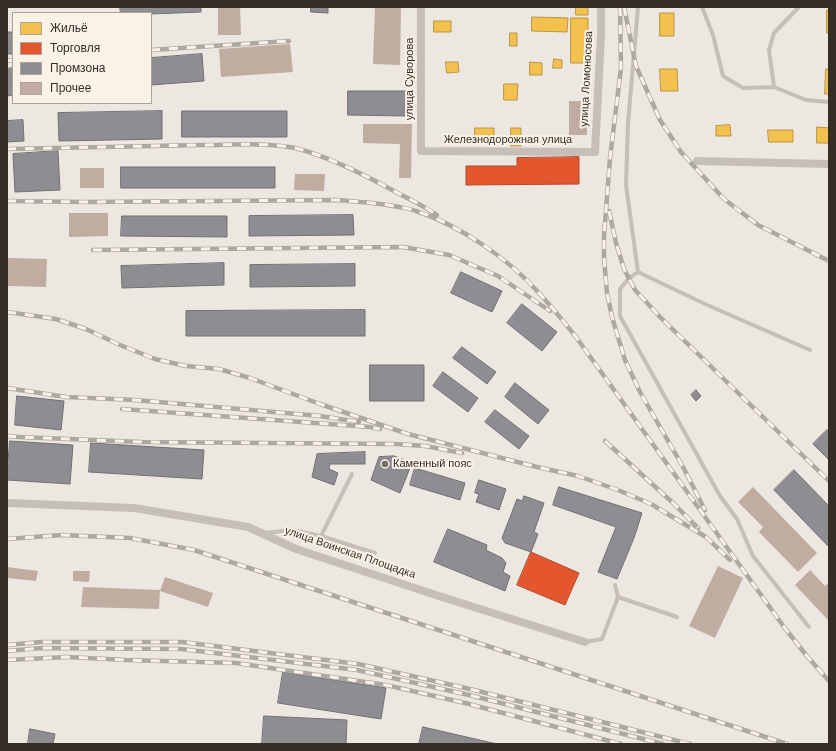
<!DOCTYPE html>
<html>
<head>
<meta charset="utf-8">
<style>
	body { margin:0 }
	#map { position:relative; width:836px; height:751px; overflow:hidden; background:#ede7e1; font-family:"DM Sans",sans-serif }
	canvas { display:block }
	.frame { position:absolute; inset:0; border:8px solid #372d27; pointer-events:none }
	.legend { position:absolute; left:12px; top:12px; width:140px; height:92px; box-sizing:border-box; background:#faf2e7; border:1px solid #aca39a; margin:0; padding:5px 7px; list-style:none; font-size:12px; color:#372d27 }
	.legend li { display:flex; align-items:center; gap:8px; height:20px }
	.legend b { width:20px; border:1px solid #aca39a }
</style>
</head>
<body>
<div id="map">
<canvas width="836" height="751"></canvas>
<div class="frame"></div>
<ul class="legend">
<li><b style="height:11px;background:#f2c14e"></b>Жильё</li>
<li><b style="height:11px;background:#e4572e"></b>Торговля</li>
<li><b style="height:11px;background:#8d8d92"></b>Промзона</li>
<li><b style="height:11px;background:#c1aca2"></b>Прочее</li>
</ul>
</div>
<script>
const ctx = document.querySelector('canvas').getContext('2d');
ctx.lineJoin = 'round';
function fill(path, color) { ctx.fillStyle = color; ctx.fill(path, 'evenodd'); }
function strokePath(path, color, width, dash) { ctx.strokeStyle = color; ctx.lineWidth = width; ctx.lineCap = dash ? 'butt' : 'round'; ctx.setLineDash(dash || []); ctx.stroke(path); }
function label(font, color, halo, rows, align = 'center') {
  ctx.font = font + ' "DM Sans",sans-serif'; ctx.lineWidth = 4; ctx.setLineDash([]); ctx.textBaseline = 'middle'; ctx.strokeStyle = halo; ctx.fillStyle = color; for (const [text, x, y, turn = 0] of rows) {
    ctx.save(); ctx.translate(x, y); ctx.rotate((+turn || 0) * Math.PI / 180); ctx.textAlign = isNaN(turn) ? turn : align; if (halo) ctx.strokeText(text, 0, 0); ctx.fillText(text, 0, 0); ctx.restore();
  }
}
const homes = new Path2D(`
	M576,7h12v8h-12z
	M827,10h2v23h-2z
	M660,13h14v23h-14z
	M532,17l36,1 -1,14 -35,-1z
	M571,18h17v45h-17z
	M434,21h17v11h-17z
	M510,33h7v13h-7z
	M554,59l8,1v8h-9z
	M446,62h12l1,10 -12,1z
	M530,62l12,1v12h-12z
	M660,69h17l1,22h-17z
	M826,69h3v25h-4z
	M504,84h14l-1,16h-13z
	M730,125l1,11h-15v-10z
	M817,127l12,1v15h-12z
	M475,128h19v13h-19z
	M511,128h10v18h-10z
	M768,130h25v12h-24z`);
const shops = new Path2D(`
	M579,157v27l-113,1v-19h51v-8z
	M531,552l48,21 -14,32 -48,-20z`);
const industry = new Path2D(`
	M120,7h81v5l-50,2v-1h-30z
	M311,7h17v6l-17,-1z
	M7,32h6v22h-6z
	M202,54l2,27 -53,4v-27z
	M13,68v27l-6,1v-27z
	M348,91h58l-1,25 -57,-1z
	M162,111v28l-103,2 -1,-28z
	M182,111h105v26h-105z
	M23,120l1,21 -17,1v-21z
	M58,151l2,39 -45,2 -2,-38z
	M121,167h154v21h-154z
	M353,215l1,20 -105,1v-20z
	M122,216h105v21l-106,-1z
	M224,263v22l-102,3 -1,-22z
	M355,264v22l-105,1v-22z
	M461,272l41,19 -10,21 -41,-19z
	M522,304l35,28 -15,19 -35,-28z
	M365,310v26h-179v-25z
	M462,347l34,25 -9,12 -34,-26z
	M370,365h54v36h-54z
	M443,372l35,26 -10,14 -35,-26z
	M515,383l34,27 -11,14 -33,-27z
	M696,390l5,6 -5,5 -5,-6z
	M17,396l47,5 -3,29 -46,-5z
	M495,410l34,26 -10,13 -34,-27z
	M827,430l2,1v29l-16,-16z
	M10,441l63,4 -3,39 -63,-4z
	M91,443l113,7 -2,29 -113,-7z
	M365,452v12h-35l-1,5 9,4 -4,12 -22,-8 5,-23z
	M394,456l18,7 -12,30 -29,-13 8,-23z
	M415,468l50,15 -5,17 -50,-15z
	M794,470l34,35 1,-1v43l-55,-57z
	M479,480l27,9 -7,21 -23,-8 3,-8 -4,-1z
	M559,487l83,26 -8,25 -17,41 -19,-7 18,-45 -63,-22z
	M524,496l20,7 -10,29 4,2 -7,18 -26,-9 -3,-5 15,-39 5,2z
	M448,529l39,16 -1,5 16,8 4,5 -3,9 7,4 -5,15 -71,-29z
	M283,672l103,16 -5,31 -103,-16z
	M264,716l83,4 -1,24h-84z
	M423,727l74,17h-78z
	M30,729l25,5 -2,10h-25z`);
const building = new Path2D(`
	M218,7h22l1,28h-23z
	M375,7h26l-1,58 -27,-1z
	M290,44l3,28 -72,5 -2,-28z
	M569,101h18v34h-18z
	M363,124h49l-1,54h-12l1,-34 -37,-1z
	M80,168h24v20h-24z
	M295,174h30l-1,17 -30,-1z
	M69,213h39v23l-39,1z
	M7,258l40,1 -1,28 -39,-1z
	M753,487l64,66 -19,19 -39,-40 4,-5 -25,-25z
	M718,566l25,12 -28,60 -26,-12z
	M7,567l31,4 -2,10 -29,-3z
	M810,570l15,16 4,-4v39l-34,-36z
	M73,571h17l-1,11 -16,-1z
	M165,577l48,16 -5,14 -48,-16z
	M83,587l77,3 -1,19 -78,-2z`);
const service = new Path2D(`
	M638,7l-10,116 -2,62 12,87 67,32 105,46
	M702,7l11,28 10,41 20,12 31,-1 32,13 23,2
	M774,87l-5,-37 5,-17 25,-26
	M638,272l-9,6 -9,11v27l100,180 17,23 16,37 56,71
	M265,533l27,-3 29,6 54,17
	M321,536l31,-62
	M618,597l59,20
	M585,642l17,-3 16,-42 -3,-12`);
const minor = new Path2D(`
	M421,7v144l174,1 6,-117v-28
	M697,161l132,3
	M7,503l127,5 114,19 48,22 146,48 143,45`);
const rail = new Path2D(`
	M620,7l1,61 -11,90 -6,78v22l3,35 5,24 13,43 15,32 43,75 22,43
	M624,7l12,59 24,54 21,32 43,47 34,26 71,36
	M151,50l138,-9
	M7,61l6,-1
	M7,149c65,-1 129,-3 194,-4 30,0 65,-3 94,3 32,8 68,26 97,42 15,8 31,15 45,25
	M7,201l78,1 253,-2c21,2 41,3 61,7 5,1 12,2 17,4 43,14 93,48 123,82 13,14 25,29 37,44l208,290 22,28 23,26
	M609,211l7,32 8,26 11,21 27,29 167,162
	M93,250l310,-3 46,8 49,21 52,35
	M7,312l49,7 30,10 34,16 35,14 31,7 33,3 31,9 70,26 88,30 129,33 41,9 40,14 33,14 55,33 24,23
	M7,388l59,9 69,3 185,16 39,6
	M122,409l248,18 10,2
	M7,436l12,1 123,5 254,2 29,2 37,7
	M605,441l68,62 25,25
	M7,539l55,-4 68,3 64,12 593,194
	M7,645l34,-3h141l176,22 112,25 220,55
	M7,651l34,-3 140,1 176,21 112,25 194,49
	M7,660l60,-3 59,3 110,3 150,22 79,18 156,41`);
const markers = [
	[385,464,4,"#776e68"]
];
const streetNames = [
	["улица Суворова",410,79,-90],
	["улица Ломоносова",587,79,-87],
	["Железнодорожная улица",508,140],
	["улица Воинская Площадка",350,553,19]
];
const poiNames = [
	["Каменный пояс",393,464]
];
fill(homes, '#f2c14e');
strokePath(homes, '#ba9542', 1);
fill(shops, '#e4572e');
strokePath(shops, '#b04a2c', 1);
fill(industry, '#8d8d92');
strokePath(industry, '#737072', 1);
fill(building, '#c1aca2');
strokePath(service, '#c6bfb9', 4);
strokePath(minor, '#c6bfb9', 8);
strokePath(rail, '#aea8a3', 4.5);
strokePath(rail, '#faf2e7', 3, [9]);
for (const [x, y, r, color] of markers) { const dot = new Path2D(); dot.arc(x, y, r, 0, 2 * Math.PI); ctx.fillStyle = color; ctx.fill(dot); strokePath(dot, '#faf2e7', 1.5); }
label('11px', '#372d27', '#faf2e7', streetNames);
label('11px', '#372d27', '#faf2e7', poiNames, 'left');
</script>
</body>
</html>
